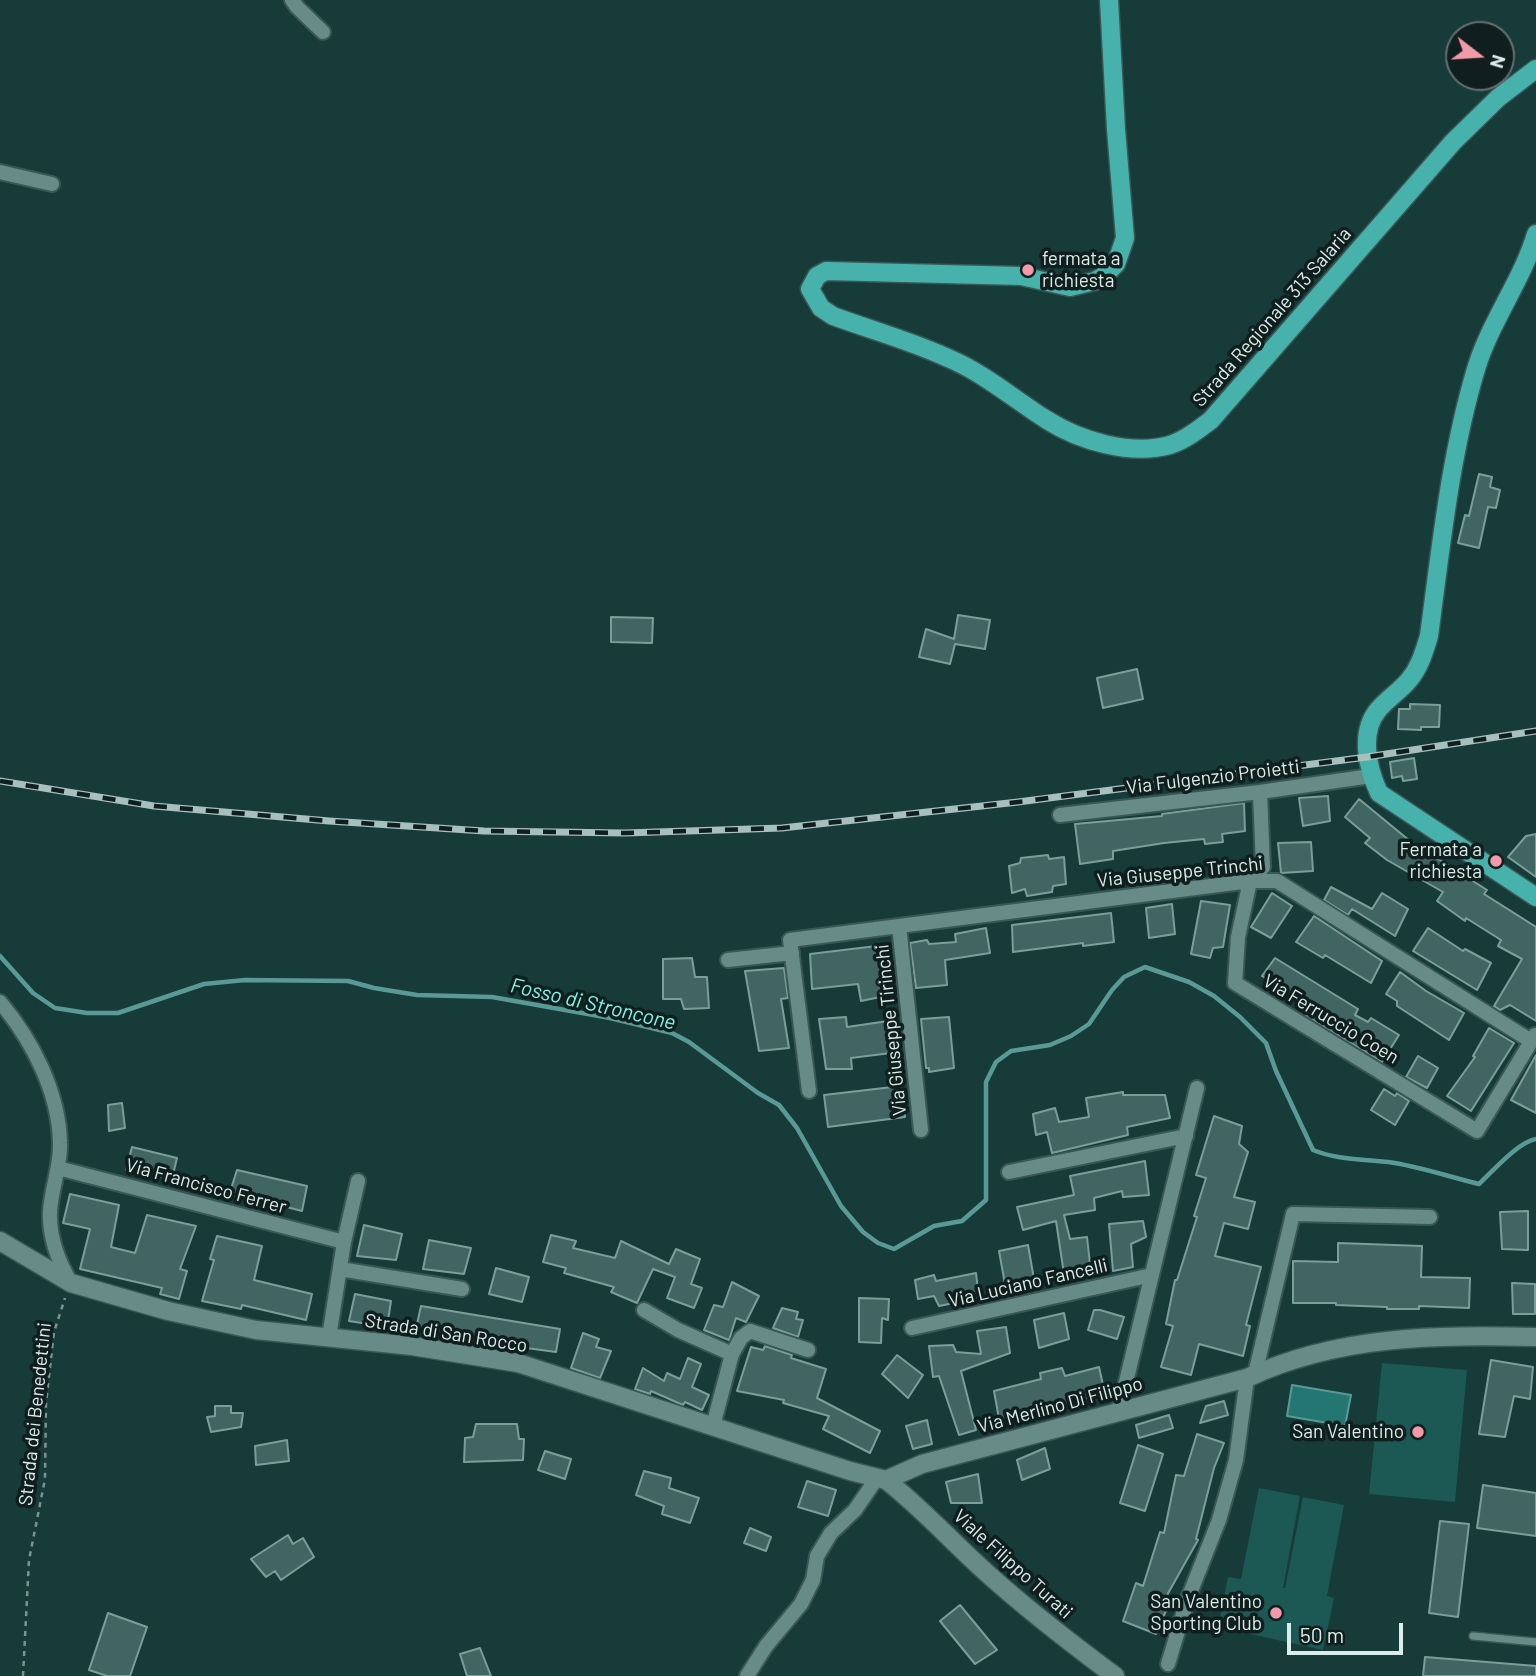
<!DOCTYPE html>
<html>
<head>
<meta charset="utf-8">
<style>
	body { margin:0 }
	#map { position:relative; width:1536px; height:1676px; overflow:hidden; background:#173b39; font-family:Barlow,sans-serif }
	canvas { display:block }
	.north { position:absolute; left:1445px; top:21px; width:70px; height:70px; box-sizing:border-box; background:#101f1e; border:2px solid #617170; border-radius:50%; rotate:107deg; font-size:19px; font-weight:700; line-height:28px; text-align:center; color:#daedeb }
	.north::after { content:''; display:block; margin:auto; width:24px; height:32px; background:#f39aaa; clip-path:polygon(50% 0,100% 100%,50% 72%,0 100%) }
	.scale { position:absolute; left:1287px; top:1623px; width:116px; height:32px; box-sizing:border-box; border:4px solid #daedeb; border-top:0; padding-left:9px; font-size:21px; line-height:24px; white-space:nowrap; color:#daedeb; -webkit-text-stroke:5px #101f1e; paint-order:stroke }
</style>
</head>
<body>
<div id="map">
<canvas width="1536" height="1676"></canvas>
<div class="north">N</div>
<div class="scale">50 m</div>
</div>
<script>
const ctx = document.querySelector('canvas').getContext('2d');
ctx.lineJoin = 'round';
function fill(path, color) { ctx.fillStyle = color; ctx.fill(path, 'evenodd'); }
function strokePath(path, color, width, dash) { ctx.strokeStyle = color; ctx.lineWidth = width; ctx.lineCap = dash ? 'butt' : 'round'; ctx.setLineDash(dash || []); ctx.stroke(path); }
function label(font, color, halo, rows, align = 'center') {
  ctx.font = font + ' Barlow,sans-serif'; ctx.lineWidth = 7; ctx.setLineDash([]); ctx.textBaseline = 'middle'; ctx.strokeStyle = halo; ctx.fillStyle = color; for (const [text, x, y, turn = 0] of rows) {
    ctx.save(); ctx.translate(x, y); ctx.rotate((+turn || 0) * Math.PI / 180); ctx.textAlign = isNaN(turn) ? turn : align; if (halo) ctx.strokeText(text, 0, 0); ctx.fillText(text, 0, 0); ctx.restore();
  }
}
const green = new Path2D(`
	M1382,1363l85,7 -12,132 -86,-8z
	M1259,1488l41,8 -17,92h2l18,-91 41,8 -17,91 7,2 -11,52 -105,-23 10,-50 13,2z`);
const water = new Path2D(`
	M1292,1385l59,10 -6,31 -58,-10z`);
const stream = new Path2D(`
	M0,956l33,37 22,15 32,5h31l86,-29 41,-4 103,1 26,7 43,7 75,2 118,21 62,15 17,9 69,51 21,12 18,23 44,78 22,26 15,11 16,6 40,-23 28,-5 24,-21v-118l10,-20 15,-11 39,-6 21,-9 18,-12 23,-34 12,-13 21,-10 44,15 25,14 26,21 26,26 10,28 37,79c24,10 50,9 75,12 31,4 61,15 91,22 14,-13 39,-42 57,-45`);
const building = new Path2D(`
	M1479,474l13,3 -2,10 10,3 -4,18 -8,-1 -9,41 -21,-5 7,-28 4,1z
	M958,615l32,5 -5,29 -30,-5 -5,20 -31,-7 7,-28 28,10z
	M611,617l42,1 -1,25 -41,-1z
	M1137,669l6,30 -40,9 -6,-30z
	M1410,704l30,1 -1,22h-18v3l-23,-1 1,-20h11z
	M1414,758l3,21 -14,2 -1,-5 -10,2 -2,-16z
	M1328,796l2,25 -27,5 -4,-28z
	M1359,799l51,42 77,49 -3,4 52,33v94l-26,-16 -10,5 -6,-4 28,-47 -24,-13 3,-6 -35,-22 -1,3 -28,-20 6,-9 -56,-32 -22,-17 5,-5 -25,-21z
	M1244,803l1,28 -23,3 1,8 -18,2 -1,-5 -40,4 -51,8v8l-33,5 -5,-40 87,-8v-2z
	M1536,834v43l-28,-20 18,-21z
	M1311,842l2,29 -32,2 -3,-30z
	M1048,855l1,4 15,-2 2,27 -13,2 -1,6 -25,4 -2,-7 -13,4 -3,-27 11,-3 1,-5z
	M1331,887l41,22 10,-16 26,16 -13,27 -43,-27 -4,6 -24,-15z
	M1272,893l20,13 -21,32 -20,-11z
	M1201,901l29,4 -7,42 -10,1 -3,10 -19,-4z
	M1172,904l3,30 -26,4 -3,-30z
	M1111,913l3,29 -31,4v-3l-70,9 -1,-27z
	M1314,916l68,45 -11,22 -46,-28 -2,3 -27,-16z
	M986,928l4,25 -45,7 2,25 -31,3 -6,-45 17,-3 2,4 27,-2 -1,-8z
	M1428,928l35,23 2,-2 26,14 -14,27 -64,-39z
	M885,945l5,50 -29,6 -3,-17 -46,5 -2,-35z
	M692,958l3,19h12l2,31 -25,1 -3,-10h-18v-40z
	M1275,958l83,51 -3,6 13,7 3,-4 28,17 -17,27 -77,-47 5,-9 -48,-30z
	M784,968l4,30 -7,1 8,49 -30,3 -14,-80z
	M1400,972l26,19 38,22 -15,27 -52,-34v-5l-11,-7z
	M846,1017l1,10 48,-7 4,32 -48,6 1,11h-26l-7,-50z
	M949,1017l5,51 -25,4v-4h-3l-5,-49z
	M1489,1028l25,15 -43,68 -24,-15 28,-39 -2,-1z
	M1536,1055v58l-25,-13z
	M1418,1056l20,12 -11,20 -21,-11z
	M901,1086l4,31 -77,10 -4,-32z
	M1384,1089l11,7 2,-3 12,8 -14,24 -24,-15z
	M1123,1092v3h42l5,23 -43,9 1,8 -76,18 -5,-21 -11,3 -3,-21 22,-6 4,14 30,-5 -3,-19z
	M122,1103l3,25 -16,3 -1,-26z
	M1214,1116l28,10 -3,18 9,8 -14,45 21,5 -7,27 -24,-6 -9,33 46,11 -15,58 4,1 -7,30 -44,-12 -8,31 -30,-8 12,-41 -7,-2 9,-44h2l20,-63 -3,-1 12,-38 -10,-3z
	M132,1147l45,11 -5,21 -46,-9z
	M1145,1161l4,34 -26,2 -1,-6 -28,7 1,12 -31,5 6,24 17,-2 4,36 -26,8 -9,-60 -33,9 -6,-23 57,-12 -4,-19z
	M237,1170l70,16 -5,25 -58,-15 -1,2 -14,-3z
	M70,1194l49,11 -8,42 24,6 12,-38 49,11 -16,43 7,2 -8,28 -19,-5 2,-6 -82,-19 10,-40 -27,-6z
	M1528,1211v39l-26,-1 -2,-37z
	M1143,1221l3,16 -15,7 2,23 -20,4 -4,-47z
	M364,1225l38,9 -6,26 -39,-4z
	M551,1235l25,6 -3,7 42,10 6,-17 48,23 7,-15 24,10 -9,25 11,4 -8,20 -27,-10 8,-21 -22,-8 -16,34 -26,-11 3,-5 -50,-14 2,-5 -23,-6z
	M217,1236l45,10 -8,34 58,14 -6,26 -64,-15 -1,4 -39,-8 12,-41 -4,-1z
	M429,1240l42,8 -7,26 -41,-5z
	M1338,1243l84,3 -1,31 49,1 -1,30 -50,-2v3h-32v-2l-51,-2v-2h-43v-42l45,1z
	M1028,1245l7,40 -29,5 -7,-39z
	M496,1268l33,9 -7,25 -33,-8z
	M976,1273l3,25 -40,8 -5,-10 -16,3 -3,-19 19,-5 2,6z
	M732,1282l27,14 -13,26 -10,-4 -7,22 -25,-10 10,-25 9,2z
	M1512,1283l23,1v30h-22z
	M355,1294l36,7 -4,26 -38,-6z
	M859,1298l30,1 -1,21 -6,-2 -1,25 -22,-1z
	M421,1306l139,23 -4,23 -141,-19z
	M782,1308l16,4 -2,7 7,1 -5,17 -25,-9z
	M1094,1310h6l24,7 -7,22 -29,-9z
	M1064,1313l5,26 -30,9 -5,-28z
	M1006,1327l4,26 -49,18 15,59 -17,5 -20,-59 -6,1 -4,-31 24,-1 3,7 25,2 -4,-23z
	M583,1333l16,6 -3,8 15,4 -11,27 -29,-10z
	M765,1346l27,9 -1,3 35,11 -9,29 63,33 -10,22 -47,-24 6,-13 -46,-13 1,-3 -47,-9 14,-44 12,3z
	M897,1355l26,20 -15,23 -26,-24z
	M688,1358l13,6 -9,23 17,8 -7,15 -17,-8 -2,3 -32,-14 -1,3 -15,-5 8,-21 21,13 3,-8 13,6z
	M1491,1360l42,7 -3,32 -16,-3 -9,41 -26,-3z
	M1099,1367l6,27 -106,25 -5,-28 47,-12 -1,-6 22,-5 3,8z
	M1224,1401l4,14 -28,8 6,-17z
	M215,1406h16v7h12l-2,14 -30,5 -4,-15 8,-1z
	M1169,1415l4,13 -34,10 -3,-13z
	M927,1420l5,24 -19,5 -7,-23z
	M476,1424h41l2,15h5l-1,21 -59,2 1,-24 8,-1z
	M1197,1434l27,9 -10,25 -18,71 2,1 -32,57 5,2 -15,35 -33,-13 13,-38 7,3 17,-54 4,1 12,-58 8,1z
	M287,1440l2,21 -33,4 -1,-19z
	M1138,1445l25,9 -18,57 -25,-8z
	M1045,1448l5,21 -28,11 -5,-20z
	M545,1451l26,8 -6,20 -27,-9z
	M644,1471l27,7 -2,10 30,10 -9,25 -28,-9 2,-8 -28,-11z
	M978,1474l4,29h-31l-5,-21z
	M807,1481l29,9 -8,26 -30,-9z
	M1483,1485l53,8v43l-59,-8z
	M1440,1521l29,3 -11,93 -29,-4z
	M750,1528l21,9 -5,14 -22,-8z
	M288,1535l5,9 10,-6 11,19 -33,23 -6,-9 -9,6 -15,-18z
	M960,1605l37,45 -22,14 -35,-43z
	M108,1613l39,14 -17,49h-23l-18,-6z
	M480,1648l11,28h-24l-7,-22z
	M1425,1657l111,9v10h-113z`);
const path = new Path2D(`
	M23,1676l6,-116 16,-81 1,-76 8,-71 11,-34`);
const service = new Path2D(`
	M1473,1636l63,6`);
const minor = new Path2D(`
	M292,0l5,7 26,25
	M0,172l52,12
	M1260,792l3,75 -13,14 -12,56 -3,46 242,148 58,-96
	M1060,815l200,-23 111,-16
	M899,926l22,204
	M728,960l64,-7
	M0,1002c32,38 59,90 60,141 1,23 -9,46 -10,69 -1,25 8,49 21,71
	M809,1091l-19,-151 460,-59h27l254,160
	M58,1168l286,74
	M1009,1172l177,-36
	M340,1269l122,20
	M644,1310l34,20 54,24
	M912,1328l240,-53
	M329,1337l15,-95 14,-61
	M1255,1374l38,-160 137,3
	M1119,1411l78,-323
	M713,1426l19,-72 9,-16 9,-7 58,19
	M1168,1664l19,-63 32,-81 17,-60 11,-82
	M747,1676l19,-30 35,-42 12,-24 4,-24 14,-23 24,-23 22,-32`);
const tertiary = new Path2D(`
	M886,1480c37,29 68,64 103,95 40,36 83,69 126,101`);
const secondary = new Path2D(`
	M0,1241l71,42 97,28 88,19 156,16 106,17 332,108 36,9 36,-16 325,-86c92,-43 190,-43 289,-41`);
const primary = new Path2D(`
	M1109,0l7,129 9,109 -9,26 -11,11 -10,6 -25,6 -49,-11 -195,-5 -9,5 -7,13 11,19 12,8c38,14 78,25 115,42 36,15 67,42 99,62 33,21 84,36 123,25 15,-5 28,-15 41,-25l242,-278 45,-44 38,-29
	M1536,234c-14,47 -46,88 -60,135 -26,87 -35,178 -47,267 -5,16 -9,31 -20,44 -9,11 -22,19 -31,30 -19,23 -10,59 1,83l157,104`);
const rail = new Path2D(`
	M0,781l154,25 175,15 155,10 141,2 157,-5 236,-26 349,-45 169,-26`);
const markers = [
	[1028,270,7,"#f39aaa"],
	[1496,861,7,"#f39aaa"],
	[1418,1432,7,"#f39aaa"],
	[1276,1613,7,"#f39aaa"]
];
const poiNames = [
	["fermata a",1042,259,"left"],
	["richiesta",1042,281,"left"],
	["Fermata a",1482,850],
	["richiesta",1482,872],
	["San Valentino",1404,1432],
	["San Valentino",1262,1602],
	["Sporting Club",1262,1624]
];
const streetNames = [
	["Strada Regionale 313 Salaria",1272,317,-49],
	["Via Fulgenzio Proietti",1213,777,-7],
	["Via Giuseppe Trinchi",1180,872,-6],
	["Via Ferruccio Coen",1331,1019,31],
	["Via Giuseppe Tirinchi",891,1030,-96],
	["Via Francisco Ferrer",206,1186,15],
	["Via Luciano Fancelli",1028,1283,-13],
	["Strada di San Rocco",446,1333,9],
	["Via Merlino Di Filippo",1060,1405,-15],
	["Strada dei Benedettini",35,1414,-84],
	["Viale Filippo Turati",1013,1564,42]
];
const waterNames = [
	["Fosso di Stroncone",593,1004,13]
];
fill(green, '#1c5854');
fill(water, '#237671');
strokePath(water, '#5a9a96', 2);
strokePath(stream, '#5a9a96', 4.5);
fill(building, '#416562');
strokePath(building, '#7a9f9b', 2);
strokePath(service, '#395755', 10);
strokePath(minor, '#395755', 18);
strokePath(tertiary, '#395755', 21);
strokePath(secondary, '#395755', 21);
strokePath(primary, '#395755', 21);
strokePath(path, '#799492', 2.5, [5, 5]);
strokePath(service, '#678c88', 7);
strokePath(minor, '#678c88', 14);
strokePath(tertiary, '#678c88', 18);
strokePath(secondary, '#678c88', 18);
strokePath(primary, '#46b2ab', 18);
strokePath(rail, '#a7bfbd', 7);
strokePath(rail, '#101f1e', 4.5, [13]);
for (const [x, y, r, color] of markers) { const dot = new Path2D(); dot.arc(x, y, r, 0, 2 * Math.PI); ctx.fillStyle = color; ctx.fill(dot); strokePath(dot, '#101f1e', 2.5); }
label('19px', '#daedeb', '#101f1e', poiNames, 'right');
label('19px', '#daedeb', '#101f1e', streetNames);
label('italic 21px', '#7ff5eb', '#101f1e', waterNames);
</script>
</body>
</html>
